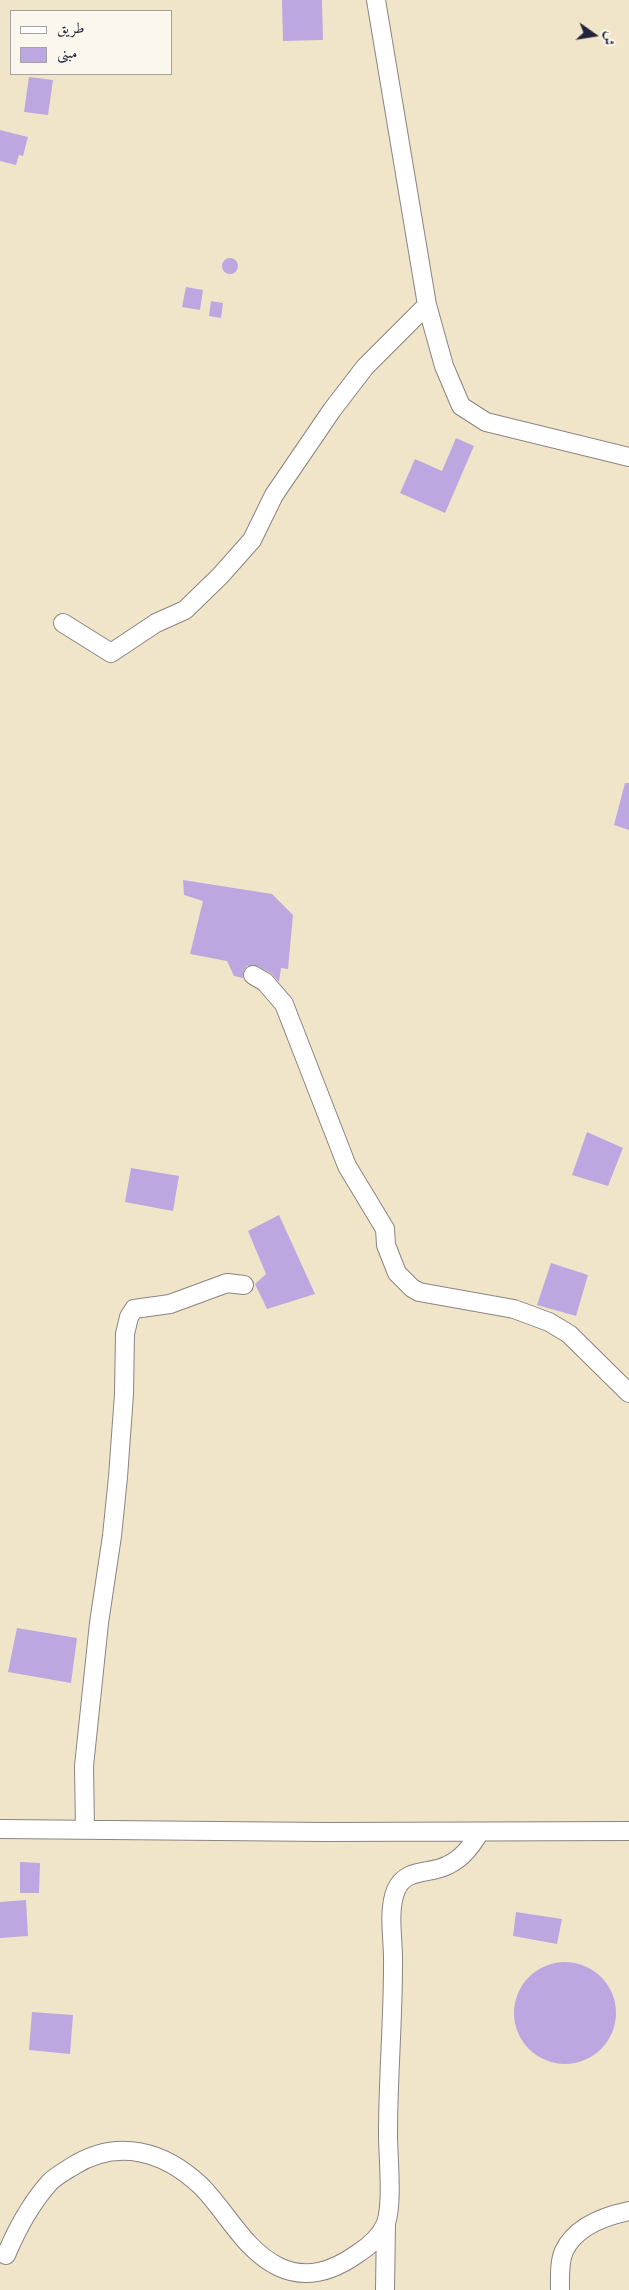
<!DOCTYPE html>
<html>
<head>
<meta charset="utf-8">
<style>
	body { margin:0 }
	#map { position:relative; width:629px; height:2290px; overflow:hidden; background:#f1e5c9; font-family:"Old Standard TT",Amiri,serif }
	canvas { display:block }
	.legend { position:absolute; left:10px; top:10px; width:162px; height:65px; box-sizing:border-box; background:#fbf7ec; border:1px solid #a4a2a5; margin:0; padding:6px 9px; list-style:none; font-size:15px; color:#22223b }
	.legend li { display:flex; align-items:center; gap:10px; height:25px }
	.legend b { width:25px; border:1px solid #a4a2a5 }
	.north { position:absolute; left:569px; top:10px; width:50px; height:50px; -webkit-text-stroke:4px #fbf7ec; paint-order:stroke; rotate:103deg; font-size:14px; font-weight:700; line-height:20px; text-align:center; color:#22223b }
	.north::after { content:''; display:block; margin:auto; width:18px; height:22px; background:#22223b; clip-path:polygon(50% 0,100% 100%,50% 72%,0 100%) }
</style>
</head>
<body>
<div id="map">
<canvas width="629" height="2290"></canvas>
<ul class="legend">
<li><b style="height:6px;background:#fff"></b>طريق</li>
<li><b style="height:14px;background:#bda7e1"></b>مبنى</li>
</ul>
<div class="north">ش</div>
</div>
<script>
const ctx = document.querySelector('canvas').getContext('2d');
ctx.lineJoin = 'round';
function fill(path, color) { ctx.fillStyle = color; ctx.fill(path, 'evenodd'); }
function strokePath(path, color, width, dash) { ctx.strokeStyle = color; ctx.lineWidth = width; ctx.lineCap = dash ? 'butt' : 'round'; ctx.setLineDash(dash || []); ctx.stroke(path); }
const building = new Path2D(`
	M282,0h40l1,40 -40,1z
	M29,77l24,3 -5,35 -24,-3z
	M0,130l28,7 -5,19 -4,-1 -3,10 -16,-4z
	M222 266a8 8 0 1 1 16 0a8 8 0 1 1-16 0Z
	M186,287l17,3 -3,20 -18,-3z
	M211,301l12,2 -2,15 -12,-2z
	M456,438l18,8 -29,67 -45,-20 15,-34 27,12z
	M625,783h4v47l-15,-5z
	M183,880l89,14 21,21 -5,54 -7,-1 -2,14 -8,-9 -13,-7h-11l-3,4 -1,8 -9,-2 -7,-15 -37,-7 13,-53 -19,-6z
	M587,1132l36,16 -15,38 -36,-11z
	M131,1168l48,8 -6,35 -48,-9z
	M279,1215l36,79 -48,15 -12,-25 11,-10 -18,-43z
	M551,1263l37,12 -12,41 -39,-11z
	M17,1628l60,10 -6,45 -63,-11z
	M20,1862l20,1 -1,30h-19z
	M26,1900l2,36 -28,2v-36z
	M516,1912l46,7 -5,25 -44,-8z
	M514 2013a51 51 0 1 1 102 0a51 51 0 1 1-102 0Z
	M32,2012l41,3 -3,39 -41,-4z`);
const street = new Path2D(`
	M376,0l51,305 17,61 17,40 25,16 143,35
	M63,623l48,30 45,-30 29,-13 35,-34 32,-36 22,-45 58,-85 33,-43 62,-62
	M253,975l12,7 19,22 63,162 38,63 1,16 11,28 15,15 7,4 95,17 35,13 20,12 60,59
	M0,1829l327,3 302,-1
	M85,1830l-1,-64 15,-143 13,-87 6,-59 6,-83 1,-60 4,-17 5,-8 36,-5 57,-21 17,2
	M6,2255c11,-26 25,-52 44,-73 6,-6 15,-11 23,-16 45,-28 91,-15 128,20 26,26 43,64 78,81 28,13 54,4 78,-13 11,-7 24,-18 29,-31 7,-20 2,-66 2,-89 0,-56 5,-112 5,-169 1,-23 -6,-53 3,-75 10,-23 34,-15 52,-25 15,-7 23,-19 32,-33
	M385,2290l1,-67
	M560,2290c0,-12 -1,-28 4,-39 11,-24 41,-35 65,-40`);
fill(building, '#bda7e1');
strokePath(street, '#8a8482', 20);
strokePath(street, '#fff', 18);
</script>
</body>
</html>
